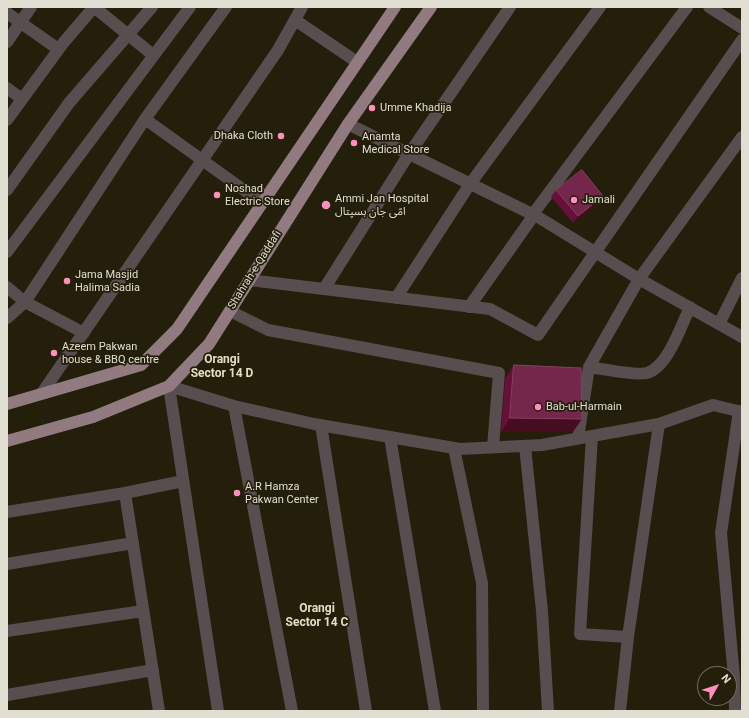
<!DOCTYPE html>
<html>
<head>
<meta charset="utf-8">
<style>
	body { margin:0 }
	#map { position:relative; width:749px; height:718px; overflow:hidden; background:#231f0a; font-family:Roboto,sans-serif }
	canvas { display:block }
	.frame { position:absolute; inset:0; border:8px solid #e0ded1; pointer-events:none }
	.north { position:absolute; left:697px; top:666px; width:40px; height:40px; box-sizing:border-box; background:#231f0a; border:1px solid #6f6b5a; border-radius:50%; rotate:51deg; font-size:11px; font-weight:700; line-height:16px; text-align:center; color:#e0ded1 }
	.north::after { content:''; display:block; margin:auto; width:14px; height:18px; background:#fe8ebd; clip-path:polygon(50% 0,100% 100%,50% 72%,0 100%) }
</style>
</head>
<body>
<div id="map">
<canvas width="749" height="718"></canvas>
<div class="frame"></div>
<div class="north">N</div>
</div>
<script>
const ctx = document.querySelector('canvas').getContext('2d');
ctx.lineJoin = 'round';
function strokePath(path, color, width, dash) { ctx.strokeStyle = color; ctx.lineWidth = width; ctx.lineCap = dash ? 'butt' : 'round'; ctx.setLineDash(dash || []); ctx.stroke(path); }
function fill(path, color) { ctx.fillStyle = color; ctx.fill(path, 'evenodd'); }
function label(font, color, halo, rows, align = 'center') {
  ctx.font = font + ' Roboto,"Noto Sans Arabic",sans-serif'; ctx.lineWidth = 3.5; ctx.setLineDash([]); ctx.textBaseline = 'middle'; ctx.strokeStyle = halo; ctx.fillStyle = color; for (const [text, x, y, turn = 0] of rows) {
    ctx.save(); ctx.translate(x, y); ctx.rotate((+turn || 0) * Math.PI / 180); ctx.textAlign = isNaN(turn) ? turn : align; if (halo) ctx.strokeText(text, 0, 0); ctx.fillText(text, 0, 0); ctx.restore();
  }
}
const minor = new Path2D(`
	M94,7l59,48
	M709,7l33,21
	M7,13l51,36
	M295,20l62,42
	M7,42l24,-35
	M7,88l15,11
	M145,119l117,84
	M7,120l57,-78 30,-35
	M348,124l190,93 101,62 103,58
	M7,190l62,-87 83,-96
	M7,252l183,-245
	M249,280l241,29 48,26 204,-295
	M7,287l18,15 59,31
	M324,289l85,-135 101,-147
	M396,298l74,-114 130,-177
	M469,307l65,-92 2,-5 151,-203
	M230,311l38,19 231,43 -6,74
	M7,318l18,-16 120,-183 81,-112
	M719,324l23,-46
	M589,367c14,2 47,9 58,6 21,-6 34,-47 43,-66
	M42,393l236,-343 24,-43
	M234,406l58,305
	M321,425l45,286
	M592,436l-12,198 48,3
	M390,437l45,274
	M578,438l11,-71 50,-88 103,-142
	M525,446l17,165 6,100
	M454,448l28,135 1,128
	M125,493l34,218
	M7,512l118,-19 58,-12
	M7,564l126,-21
	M7,631l136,-20
	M7,695l146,-25
	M218,711l-49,-325 65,20 80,18 146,25 82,-4 117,-21 54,-19 29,7
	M620,711l8,-74 31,-213
	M735,711l-1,-34 -13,-144 18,-122`);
const primary = new Path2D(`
	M7,404l134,-39 36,-36 218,-322
	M7,441l86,-24 76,-31 40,-42 139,-220 83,-117`);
const wall = new Path2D(`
	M556,190l47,6 -5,7 -25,20 -22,-26z
	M514,365l59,67h-72l4,-53z`);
const shadedWall = new Path2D(`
	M603,196l-5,7 -25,20 5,-7z
	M510,418l72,1 -9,13h-72z`);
const building = new Path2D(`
	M582,170l21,26 -25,20 -22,-26z
	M514,365l67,3 1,51 -72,-1z`);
const markers = [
	[372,108,4,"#fe8ebd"],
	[281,136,4,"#fe8ebd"],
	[354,143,4,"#fe8ebd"],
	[217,195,4,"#fe8ebd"],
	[574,200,4,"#fe8ebd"],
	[326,205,5,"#fe8ebd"],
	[67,281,4,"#fe8ebd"],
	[54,353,4,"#fe8ebd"],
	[538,407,4,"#fe8ebd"],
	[237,493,4,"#fe8ebd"]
];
const poiNames = [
	["Umme Khadija",380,108],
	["Dhaka Cloth",273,136,"right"],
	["Anamta",362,137],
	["Medical Store",362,150],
	["Noshad",225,189],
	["Electric Store",225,202],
	["Ammi Jan Hospital",335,199],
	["امّی جان ہسپتال",335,212],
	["Jamali",582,200],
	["Jama Masjid",75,275],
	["Halima Sadia",75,288],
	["Azeem Pakwan",62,347],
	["house & BBQ centre",62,360],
	["Bab-ul-Harmain",546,407],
	["A.R Hamza",245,487],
	["Pakwan Center",245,500]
];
const streetNames = [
	["Shahrah-e-Qaddafi",255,270,-58]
];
const neighbourhoodNames = [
	["Orangi",222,360],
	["Sector 14 D",222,374],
	["Orangi",317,609],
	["Sector 14 C",317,623]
];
strokePath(minor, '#584d4f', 12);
strokePath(primary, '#917a80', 12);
fill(wall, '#67103a');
fill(shadedWall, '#460c20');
fill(building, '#74264b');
strokePath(building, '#854360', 1);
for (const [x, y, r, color] of markers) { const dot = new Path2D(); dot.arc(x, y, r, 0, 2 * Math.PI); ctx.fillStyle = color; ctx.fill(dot); strokePath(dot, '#231f0a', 1.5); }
label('11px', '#e0ded1', '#231f0a', poiNames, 'left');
label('11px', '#e0ded1', '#231f0a', streetNames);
label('bold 12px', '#e3ddc3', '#231f0a', neighbourhoodNames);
</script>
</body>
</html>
